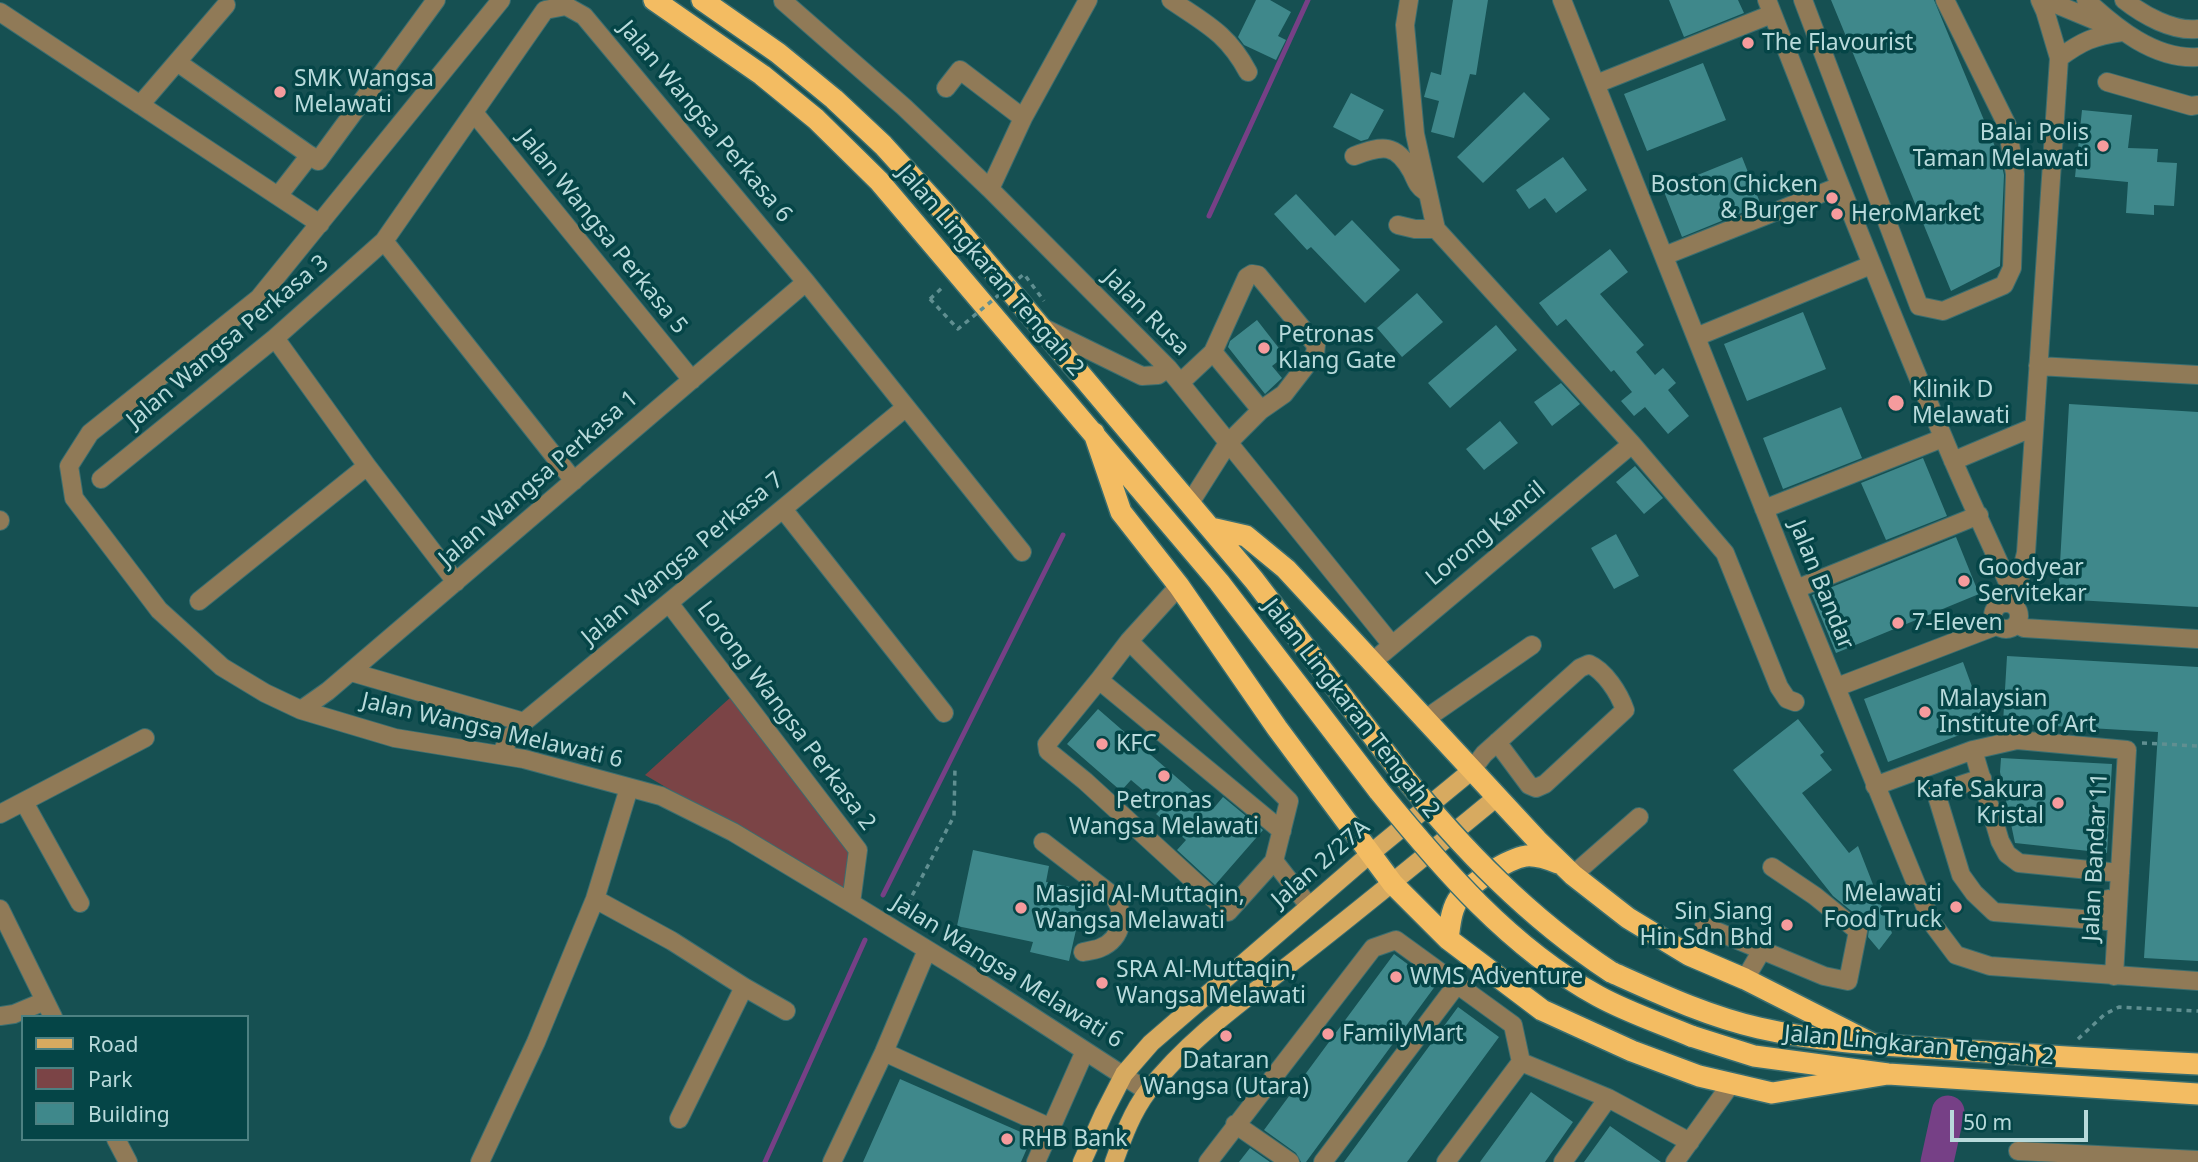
<!DOCTYPE html>
<html>
<head>
<meta charset="utf-8">
<style>
	body { margin:0 }
	#map { position:relative; width:2198px; height:1162px; overflow:hidden; background:#165052; font-family:"Noto Sans",sans-serif }
	canvas { display:block }
	.legend { position:absolute; left:21px; top:1015px; width:228px; height:126px; box-sizing:border-box; background:#054547; border:2px solid #4d8182; margin:0; padding:9px 12px; list-style:none; font-size:21px; color:#b8dadb }
	.legend li { display:flex; align-items:center; gap:14px; height:35px }
	.legend b { width:35px; border:2px solid #4d8182 }
	.scale { position:absolute; left:1950px; top:1110px; width:138px; height:32px; box-sizing:border-box; border:4px solid #b8dadb; border-top:0; padding-left:9px; font-size:21px; line-height:24px; white-space:nowrap; color:#b8dadb; -webkit-text-stroke:5px #054547; paint-order:stroke }
</style>
</head>
<body>
<div id="map">
<canvas width="2198" height="1162"></canvas>
<ul class="legend">
<li><b style="height:9px;background:#d7aa60"></b>Road</li>
<li><b style="height:19px;background:#7b4446"></b>Park</li>
<li><b style="height:19px;background:#3f888b"></b>Building</li>
</ul>
<div class="scale">50 m</div>
</div>
<script>
const ctx = document.querySelector('canvas').getContext('2d');
ctx.lineJoin = 'round';
function fill(path, color) { ctx.fillStyle = color; ctx.fill(path, 'evenodd'); }
function strokePath(path, color, width, dash) { ctx.strokeStyle = color; ctx.lineWidth = width; ctx.lineCap = dash ? 'butt' : 'round'; ctx.setLineDash(dash || []); ctx.stroke(path); }
function label(font, color, halo, rows, align = 'center') {
  ctx.font = font + ' "Noto Sans",sans-serif'; ctx.lineWidth = 7; ctx.setLineDash([]); ctx.textBaseline = 'middle'; ctx.strokeStyle = halo; ctx.fillStyle = color; for (const [text, x, y, turn = 0] of rows) {
    ctx.save(); ctx.translate(x, y); ctx.rotate((+turn || 0) * Math.PI / 180); ctx.textAlign = isNaN(turn) ? turn : align; if (halo) ctx.strokeText(text, 0, 0); ctx.fillText(text, 0, 0); ctx.restore();
  }
}
const green = new Path2D(`
	M732,696l121,159 -6,38 -202,-118z`);
const stream = new Path2D(`
	M1209,216l99,-216
	M883,895l180,-360
	M765,1162l100,-222`);
const river = new Path2D(`
	M1937,1162l11,-50`);
const building = new Path2D(`
	M1256,0h14l21,12 -13,24 8,4 -10,20 -32,-15 -6,-8z
	M1453,0h35l-12,75 -6,-1 -16,64 -23,-6 8,-31 -15,-4 7,-25 10,3z
	M1669,0h69l6,13 -60,24z
	M1831,0h103l67,161 3,14 -4,91 -49,25z
	M1703,63l23,57 -79,31 -23,-57z
	M1524,92l26,27 -67,64 -26,-26z
	M1351,93l33,17 -16,29 -7,2 -28,-14z
	M2082,110l50,5 -4,33 30,1 -1,13 20,1 -3,43 -20,-1v10l-28,-2 2,-31 -53,-5z
	M1563,157l24,33 -31,23 -11,-15 -16,11 -13,-19z
	M1742,157l19,48 -79,32 -19,-48z
	M1296,194l39,42 17,-16 48,50 -35,33 -54,-56 -4,3 -33,-36z
	M1610,249l18,23 -28,22 44,51 -8,7 19,23 8,-7 13,15 -8,7 21,26 -21,18 -23,-27 -11,9 -13,-15 11,-9 -18,-22 -3,2 -45,-53 -9,7 -18,-23z
	M1417,293l26,29 -41,35 -25,-29z
	M1803,312l23,57 -79,32 -23,-57z
	M1257,320l28,36 -13,10 10,12 -17,16 -37,-47 2,-6z
	M1496,325l21,25 -67,58 -22,-25z
	M1561,383l19,21 -28,22 -18,-24z
	M2069,404l129,8v195l-140,-8z
	M1841,407l21,51 -79,31 -20,-51z
	M1500,421l18,22 -34,27 -18,-21z
	M1923,458l24,58 -61,24 -25,-57z
	M1635,466l28,32 -19,16 -28,-32z
	M1616,534l23,42 -25,13 -23,-41z
	M1956,537l23,57 -143,59 -24,-58z
	M2007,656l191,11v294l-54,-3 14,-226 -155,-9z
	M1963,662l23,63 -98,37 -24,-63z
	M1098,709l115,100 10,-12 40,33 -48,55 -38,-35 9,-10 -30,-26 7,-7 -32,-27 -10,11 -54,-47z
	M1798,719l26,33 -4,3 12,15 -30,23 47,60 9,-7 34,87 -13,17 -11,-13 1,-9 -3,-5 -33,-27 -100,-126z
	M2001,758l111,6 -5,89 -92,-10 -15,-71z
	M973,850l76,16 -3,16 39,8 -16,71 -39,-9 3,-10 -76,-16z
	M1394,954l42,31 -130,177h-5l-5,-9 -32,-23z
	M1458,1007l41,30 -92,125h-63z
	M900,1079l132,58 -11,25h-158z
	M1531,1092l42,30 -28,40h-65z
	M1610,1126l51,36h-77z
	M1250,1148l20,14h-31z`);
const path = new Path2D(`
	M930,299l14,-13
	M2142,743l56,3
	M903,913l51,-97 1,-49
	M2078,1039l27,-25 14,-7 79,4`);
const minor = new Path2D(`
	M501,0l-242,298 -169,135 -21,33 5,32 85,112 63,57 43,26 36,17 94,28 129,21 137,37 72,36 118,71 111,68 185,120
	M1171,0c35,24 56,33 77,72
	M1409,0l-4,25 10,109 21,95
	M1562,0l234,589 136,334 24,32 34,11 208,15
	M1767,0c58,147 115,294 177,439 22,54 48,106 71,160
	M1803,0l116,306 24,5 61,-26 8,-17 3,-94 -8,-49 -62,-125
	M2046,0l65,27
	M2086,0c30,28 69,60 112,57
	M2124,0c19,15 49,32 74,29
	M783,1l121,106 86,82 178,179 224,277
	M0,12l320,212
	M2059,58c23,-17 35,-22 63,-26
	M177,62l141,99 118,-161
	M2107,82l84,24 7,-1
	M1596,84l176,-70
	M946,88l14,-18 63,48
	M140,105l86,-100
	M475,114l217,266
	M1354,156c29,-11 42,-13 58,16 4,8 5,14 13,19
	M990,189l33,-71 65,-118
	M278,196l32,-41
	M1398,225l17,4h21l196,215 93,109 54,134 8,12 8,3
	M384,241l190,240
	M1664,256l176,-70
	M1042,327l100,49 16,-1 10,-7
	M1696,337l175,-72
	M275,338l92,128 89,116
	M1213,352l48,58
	M2038,366l160,9
	M1181,382l32,-30 34,-75 5,-3 6,1 58,70 -1,9 -31,40 -23,16 -33,33 -38,60
	M1953,461l81,-34
	M101,479l174,-141 109,-97 161,-231 21,-4 18,10 222,266 216,270
	M783,509l161,204
	M1764,509l179,-71
	M0,520v1
	M1179,586l-50,55 -30,39 183,151
	M1796,589l183,-74
	M199,601l168,-135
	M2014,602l12,-49 33,-495 -14,-47 -5,-11
	M1993 616a13 13 0 1 1 26 0a13 13 0 1 1-26 0Z
	M669,603l189,247 -7,53
	M2017,624l7,4 174,11
	M1129,641l160,160 -15,60 35,45
	M1371,663l261,-219
	M351,672l173,50
	M1099,680l-52,64 1,7 37,30 143,131 46,-51
	M1837,687l159,-61
	M301,710l27,-19 478,-409
	M1424,720l108,-75
	M1973,750l27,91 7,13 12,9 101,10
	M500,755l11,-19 13,-14 381,-314
	M1471,771l13,-17 96,-86 9,-4c16,7 30,29 36,46l-80,74 -9,4 -7,-3 -32,-43
	M1982,778l-46,15 25,82 13,18 20,19 113,9 1,-22
	M1875,786l98,-36 44,-10 110,10 -13,226
	M24,802l56,101
	M0,814l145,-76
	M1043,842l69,53c15,17 11,44 -12,53 -5,2 -12,3 -17,4
	M1573,875l66,-58
	M595,899l77,42 72,46 42,24
	M0,909l53,108
	M1704,926l120,50 24,5 10,-50 -43,-35 -43,-29
	M1745,979l17,-29
	M0,1016l14,-2 31,-13
	M884,1052l165,75
	M1521,1062l87,36 82,44
	M679,1119l65,-132
	M1235,1124l55,38
	M116,1139l12,23
	M2018,1151l180,9
	M480,1162l56,-120 59,-143 34,-111
	M832,1162l52,-110 43,-102
	M1036,1162l49,-111
	M1208,1162l165,-214 23,-8 117,85 8,37
	M1323,1162l135,-179
	M1446,1162l75,-100
	M1563,1162l45,-64
	M1675,1162l56,-78`);
const major = new Path2D(`
	M1082,1162l22,-49 20,-39 27,-31 219,-189 101,-83
	M1114,1162c9,-25 18,-50 34,-71 41,-53 99,-93 151,-134 67,-52 132,-106 198,-160`);
const highway = new Path2D(`
	M654,0l108,75 54,44 63,62 340,401 160,209
	M702,0l76,53 56,46 49,46 59,65 312,370 147,193
	M1094,433l27,79 58,74 98,142 116,156 55,55 94,71 90,41 67,25 73,17 116,-19
	M1211,528l35,8 40,33 251,271 36,35 55,43 61,37 56,24 128,65
	M1448,939c2,-14 3,-31 12,-42 13,-15 47,-38 66,-41 10,-1 22,3 32,7
	M1611,972c49,22 96,44 148,56 61,14 123,17 185,21 84,6 169,11 254,15
	M1691,1036l63,20 134,18 310,20`);
const pathBridge = new Path2D(`
	M930,299l28,30 66,-55 20,27`);
const highwayBridge = new Path2D(`
	M1401,773c61,76 128,145 210,199
	M1379,791c62,76 131,157 219,205 29,16 62,27 93,40`);
const markers = [
	[1748,43,7,"#f59b9d"],
	[280,92,7,"#f59b9d"],
	[2103,146,7,"#f59b9d"],
	[1832,198,7,"#f59b9d"],
	[1837,214,7,"#f59b9d"],
	[1264,348,7,"#f59b9d"],
	[1896,403,9,"#f59b9d"],
	[1964,581,7,"#f59b9d"],
	[1898,623,7,"#f59b9d"],
	[1925,712,7,"#f59b9d"],
	[1102,744,7,"#f59b9d"],
	[1164,776,7,"#f59b9d"],
	[2058,803,7,"#f59b9d"],
	[1956,907,7,"#f59b9d"],
	[1021,908,7,"#f59b9d"],
	[1787,925,7,"#f59b9d"],
	[1396,977,7,"#f59b9d"],
	[1102,983,7,"#f59b9d"],
	[1328,1034,7,"#f59b9d"],
	[1226,1036,7,"#f59b9d"],
	[1007,1139,7,"#f59b9d"]
];
const poiNames = [
	["The Flavourist",1762,43],
	["SMK Wangsa",294,79],
	["Melawati",294,105],
	["Balai Polis",2089,133,"right"],
	["Taman Melawati",2089,159,"right"],
	["Boston Chicken",1818,185,"right"],
	["& Burger",1818,211,"right"],
	["HeroMarket",1851,214],
	["Petronas",1278,335],
	["Klang Gate",1278,361],
	["Klinik D",1912,390],
	["Melawati",1912,416],
	["Goodyear",1978,568],
	["Servitekar",1978,594],
	["7-Eleven",1912,623],
	["Malaysian",1939,699],
	["Institute of Art",1939,725],
	["KFC",1116,744],
	["Kafe Sakura",2044,790,"right"],
	["Kristal",2044,816,"right"],
	["Petronas",1164,801,"center"],
	["Wangsa Melawati",1164,827,"center"],
	["Melawati",1942,894,"right"],
	["Food Truck",1942,920,"right"],
	["Masjid Al-Muttaqin,",1035,895],
	["Wangsa Melawati",1035,921],
	["Sin Siang",1773,912,"right"],
	["Hin Sdn Bhd",1773,938,"right"],
	["SRA Al-Muttaqin,",1116,970],
	["Wangsa Melawati",1116,996],
	["WMS Adventure",1410,977],
	["FamilyMart",1342,1034],
	["Dataran",1226,1061,"center"],
	["Wangsa (Utara)",1226,1087,"center"],
	["RHB Bank",1021,1139]
];
const streetNames = [
	["Jalan Wangsa Perkasa 6",705,122,50],
	["Jalan Wangsa Perkasa 5",602,232,51],
	["Jalan Lingkaran Tengah 2",990,271,49],
	["Jalan Rusa",1146,313,45],
	["Jalan Wangsa Perkasa 3",228,342,-40],
	["Jalan Wangsa Perkasa 1",539,479,-41],
	["Lorong Kancil",1486,534,-40],
	["Jalan Wangsa Perkasa 7",683,559,-40],
	["Jalan Bandar",1821,585,68],
	["Jalan Lingkaran Tengah 2",1351,709,52],
	["Lorong Wangsa Perkasa 2",786,716,53],
	["Jalan Wangsa Melawati 6",492,731,13],
	["Jalan Bandar 11",2096,857,-87],
	["Jalan 2/27A",1321,864,-41],
	["Jalan Wangsa Melawati 6",1007,972,32],
	["Jalan Lingkaran Tengah 2",1919,1046,5]
];
fill(green, '#7b4446');
strokePath(stream, '#764086', 5);
strokePath(river, '#764086', 33);
fill(building, '#3f888b');
strokePath(minor, '#3a6e70', 20);
strokePath(major, '#3a6e70', 20);
strokePath(highway, '#3a6e70', 24);
strokePath(path, '#608f91', 3.5, [5, 5]);
strokePath(minor, '#907a57', 18);
strokePath(major, '#d7aa60', 18);
strokePath(highway, '#f3bc62', 21);
strokePath(highwayBridge, '#3a6e70', 24, []);
strokePath(pathBridge, '#608f91', 3.5, [5, 5]);
strokePath(highwayBridge, '#f3bc62', 21);
for (const [x, y, r, color] of markers) { const dot = new Path2D(); dot.arc(x, y, r, 0, 2 * Math.PI); ctx.fillStyle = color; ctx.fill(dot); strokePath(dot, '#054547', 2.5); }
label('23px', '#b8dadb', '#054547', poiNames, 'left');
label('23px', '#b8dadb', '#054547', streetNames);
</script>
</body>
</html>
